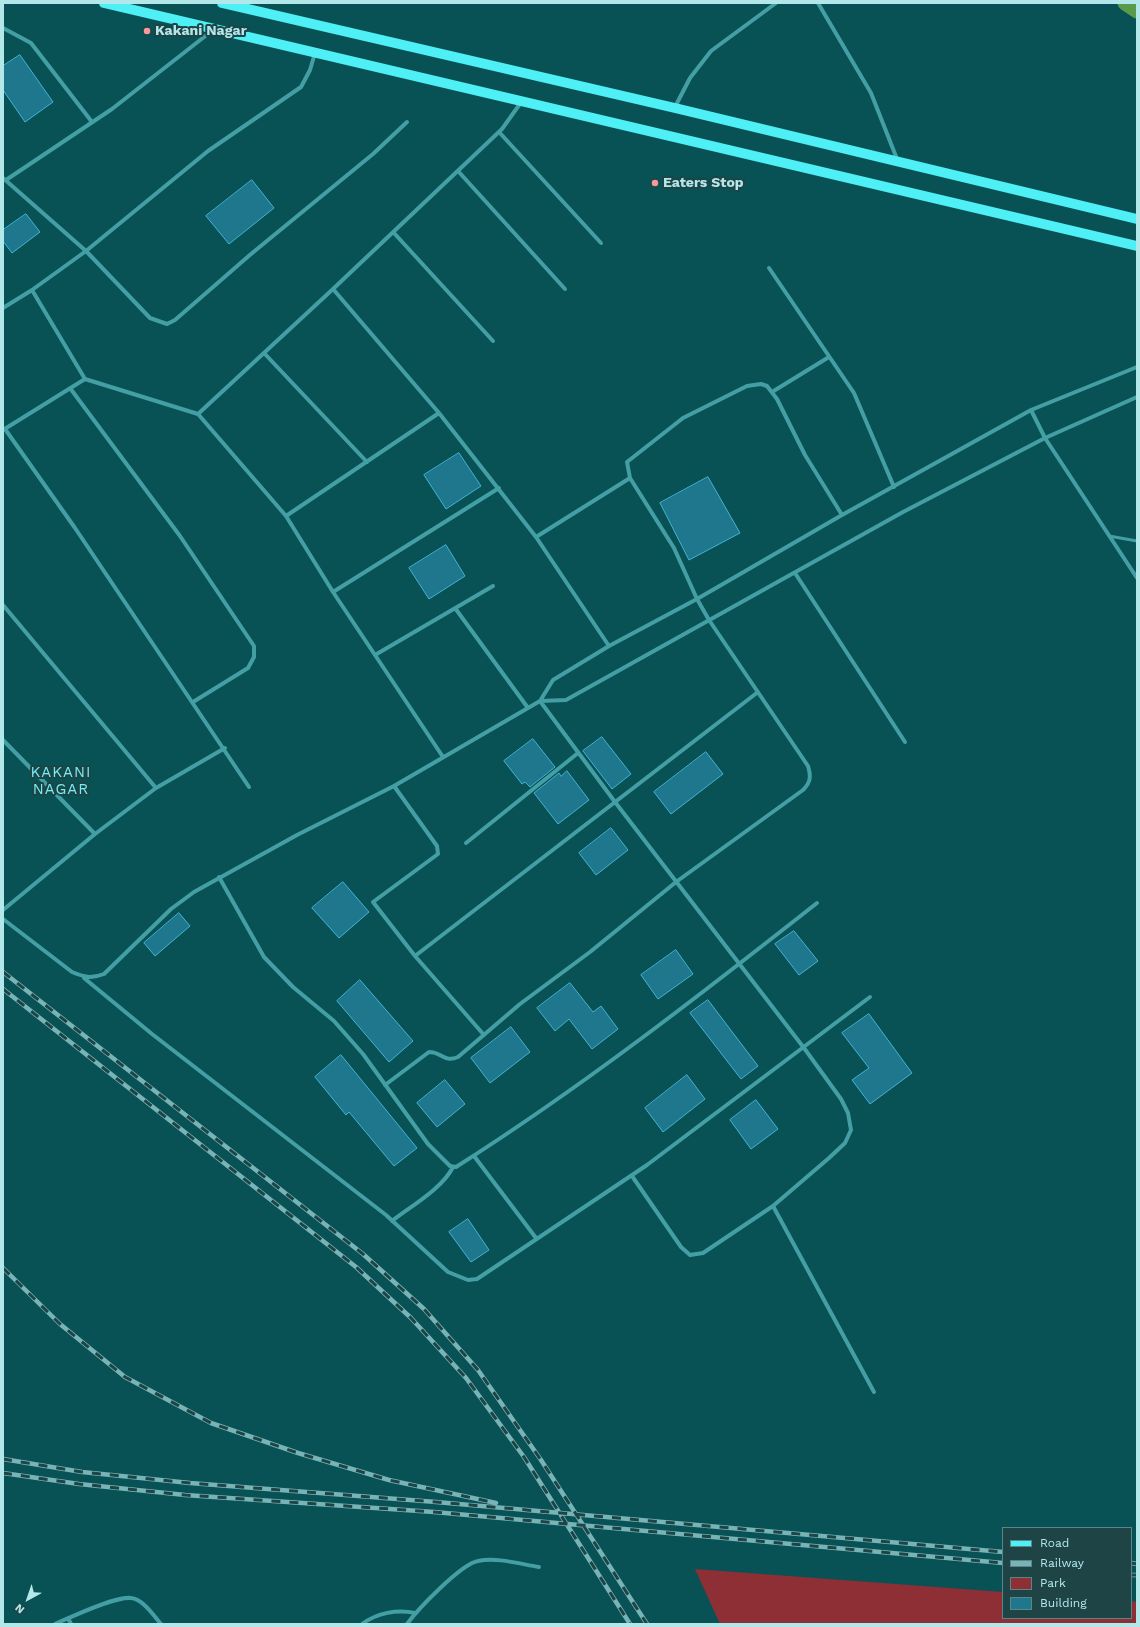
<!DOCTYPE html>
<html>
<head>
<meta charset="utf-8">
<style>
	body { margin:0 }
	#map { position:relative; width:1140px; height:1627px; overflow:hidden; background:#085255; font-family:"Work Sans",sans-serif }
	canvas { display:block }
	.frame { position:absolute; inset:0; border:4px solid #b3e8eb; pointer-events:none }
	.legend { position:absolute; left:1002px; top:1527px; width:130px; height:92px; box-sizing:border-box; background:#1e4446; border:1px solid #5a8688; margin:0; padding:5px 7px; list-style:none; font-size:12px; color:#b3e8eb }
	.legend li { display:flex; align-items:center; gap:8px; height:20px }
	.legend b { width:20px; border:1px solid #5a8688 }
	.north { position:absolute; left:8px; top:1579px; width:40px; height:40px; -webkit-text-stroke:3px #1e4446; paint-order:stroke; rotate:220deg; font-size:11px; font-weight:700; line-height:16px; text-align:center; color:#b3e8eb }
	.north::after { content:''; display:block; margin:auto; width:14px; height:18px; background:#b3e8eb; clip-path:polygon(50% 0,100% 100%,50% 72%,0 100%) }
</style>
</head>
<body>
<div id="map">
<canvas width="1140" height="1627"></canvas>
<div class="frame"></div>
<ul class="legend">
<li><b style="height:5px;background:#4feff6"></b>Road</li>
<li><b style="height:5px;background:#78b4b7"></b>Railway</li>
<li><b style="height:11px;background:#8e2e35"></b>Park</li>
<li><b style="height:11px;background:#1f778e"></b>Building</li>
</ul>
<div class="north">N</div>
</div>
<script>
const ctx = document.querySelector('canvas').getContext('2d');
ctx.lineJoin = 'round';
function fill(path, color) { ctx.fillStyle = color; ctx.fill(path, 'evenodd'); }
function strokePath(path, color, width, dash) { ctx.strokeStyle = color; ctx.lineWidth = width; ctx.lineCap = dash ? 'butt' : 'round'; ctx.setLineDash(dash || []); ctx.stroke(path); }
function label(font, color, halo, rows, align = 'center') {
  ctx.font = font + ' "Work Sans",sans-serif'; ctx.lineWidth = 4; ctx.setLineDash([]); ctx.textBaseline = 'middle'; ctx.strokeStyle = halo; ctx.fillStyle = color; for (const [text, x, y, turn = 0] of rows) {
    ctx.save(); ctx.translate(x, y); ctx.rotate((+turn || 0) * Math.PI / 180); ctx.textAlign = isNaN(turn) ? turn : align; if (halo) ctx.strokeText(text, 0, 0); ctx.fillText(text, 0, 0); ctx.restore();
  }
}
const green = new Path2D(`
	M695,1569l308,23v26h128v-17l6,1v22h-417z`);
const canal = new Path2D(`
	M1125,3l12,8`);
const building = new Path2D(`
	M20,55l33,47 -28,20 -22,-32v-24z
	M252,180l22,28 -45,36 -23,-28z
	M26,214l14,18 -28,21 -9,-12v-11z
	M459,453l22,33 -35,23 -22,-34z
	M708,477l32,56 -51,27 -29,-57z
	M446,545l19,31 -36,23 -20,-31z
	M602,737l29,37 -19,15 -29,-38z
	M533,739l22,28 -25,20 -5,-5 -3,2 -18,-23z
	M706,752l17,22 -52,40 -17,-22z
	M567,771l22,29 -31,24 -24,-31 25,-20 2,3z
	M611,828l17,22 -32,25 -17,-22z
	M343,882l26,30 -30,26 -27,-30z
	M179,913l11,13 -35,30 -11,-13z
	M794,931l24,30 -19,14 -24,-31z
	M676,950l17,24 -35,25 -17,-24z
	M360,980l53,61 -24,21 -52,-61z
	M570,983l23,29 8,-6 17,23 -26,20 -23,-30 -14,12 -18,-23z
	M708,1000l50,66 -17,13 -51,-66z
	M869,1014l43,59 -42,31 -18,-24 17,-12 -27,-35z
	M511,1027l19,25 -40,31 -19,-25z
	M341,1055l76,93 -23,18 -45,-54 -3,3 -31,-38z
	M687,1075l18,24 -42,33 -18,-24z
	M445,1080l20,24 -28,23 -20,-24z
	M756,1100l22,29 -27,20 -21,-29z
	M468,1219l21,31 -18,12 -22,-30z`);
const service = new Path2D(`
	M1109,536l28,5`);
const minor = new Path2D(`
	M818,3l53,90 26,66
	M3,28l28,15 61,79
	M522,101l-20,28 -169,160 106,124 97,124 94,-59 -3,-16 56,-44 64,-32 14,-2 6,2 10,13 28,56 37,60
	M675,107l15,-29 21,-27 65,-48
	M499,132l102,111
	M458,171l107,118
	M3,178l83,73 122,-100 93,-64 9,-17 5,-17
	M6,180l106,-71 101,-79
	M394,233l99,108
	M769,268l85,125 40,94
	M32,290l54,-39 64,67 17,6 8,-4 76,-66 122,-100 34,-32
	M3,308l29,-18 53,89
	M264,353l103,109
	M70,388l110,148 74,110v11l-6,11 -55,34
	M772,392l57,-35
	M1031,410l14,28 92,140
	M198,414l88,102 47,76 110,165
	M5,429l70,99 174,259
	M3,430l82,-51 113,35 135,-125
	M286,516l153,-103
	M536,537l73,109
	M795,573l110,169
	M333,592l166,-104
	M3,605l153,183
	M455,608l73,100
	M375,655l118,-69
	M540,701l75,101 189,246 37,51 7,14 3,17 -6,13 -16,15 -56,48 101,186
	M540,701l26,-1 337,-188 142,-74 92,-41
	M3,740l92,94
	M394,786l43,60 1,8 -65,48 42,54 69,79
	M466,843l112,-90
	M219,877l45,80 29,30 41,34 29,33 65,90 22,22 6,1c126,-80 244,-172 361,-264
	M3,910l92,-76 61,-46 69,-40
	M3,919l69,53c12,5 19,7 32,2l67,-65 23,-17 103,-57 97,-49 146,-85 13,-21 56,-34 88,-47 145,-84 189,-105 106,-43
	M415,956l343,-264
	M84,978l68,56 234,181 62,57 20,8 9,-1 170,-114 223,-168
	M385,1085l44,-33c13,0 15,11 29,5l62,-53 70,-52 86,-70 127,-92c8,-8 8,-14 5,-24l-99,-146 -12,-21 -23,-51 -44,-70
	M474,1156l62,82
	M632,1176l49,71 9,8 13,-2 70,-47
	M392,1221c19,-15 50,-32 61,-54
	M68,1618l3,6
	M55,1624c16,-7 60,-28 76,-26 12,1 23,18 30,26
	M362,1624c15,-11 35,-15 53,-11
	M407,1624c11,-15 54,-60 71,-63 19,-4 42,3 61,6`);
const primary = new Path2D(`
	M104,3l1033,243
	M222,3l453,105 462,111`);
const rail = new Path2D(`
	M3,972l360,282 61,55 54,61 63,90 106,164
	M3,989l353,278 55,51 55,60 58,79 106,167
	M3,1268l57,56 65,53 86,46 87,30 91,27 107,23
	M3,1459l79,13 108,11 246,19 567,50
	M3,1473l76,11 106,11 249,17 569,51
	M1131,1563l6,1
	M1131,1575h6`);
const markers = [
	[147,31,4,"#f59b9b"],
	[655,183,4,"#f59b9b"]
];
const poiNames = [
	["Kakani Nagar",155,31],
	["Eaters Stop",663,183]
];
const neighbourhoodNames = [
	["KAKANI",61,773],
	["NAGAR",61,790]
];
fill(green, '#8e2e35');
strokePath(canal, '#5a9b4b', 15);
fill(building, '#1f778e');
strokePath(building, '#43b3d2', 1);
strokePath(service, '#449fa4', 3);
strokePath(minor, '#449fa4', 4);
strokePath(primary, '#4feff6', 10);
strokePath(rail, '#78b4b7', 4.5);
strokePath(rail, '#1e4446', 3, [9]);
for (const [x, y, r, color] of markers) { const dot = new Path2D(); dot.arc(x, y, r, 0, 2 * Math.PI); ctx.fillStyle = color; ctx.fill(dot); strokePath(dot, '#1e4446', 1.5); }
label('bold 14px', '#b3e8eb', '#1e4446', poiNames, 'left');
ctx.letterSpacing = '1px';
label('15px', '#76eef4', '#1e4446', neighbourhoodNames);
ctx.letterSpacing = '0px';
</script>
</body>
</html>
